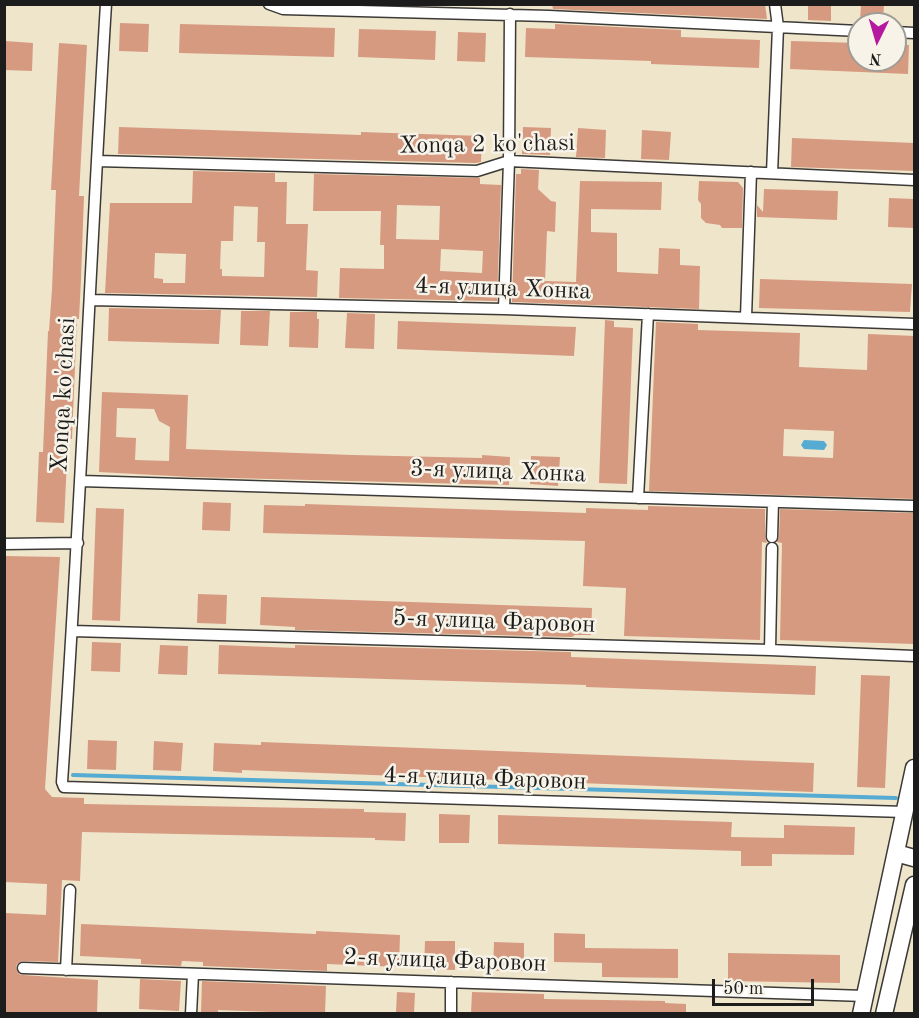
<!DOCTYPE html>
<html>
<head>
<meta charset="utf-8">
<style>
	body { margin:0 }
	#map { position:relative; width:919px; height:1018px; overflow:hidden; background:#efe5cb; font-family:"Old Standard TT",serif }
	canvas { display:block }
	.frame { position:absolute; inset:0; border:6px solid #1c1c1c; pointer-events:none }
	.north { position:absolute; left:847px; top:12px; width:60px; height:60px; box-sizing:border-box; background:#f7f3e8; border:2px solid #9f9d96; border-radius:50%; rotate:185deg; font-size:16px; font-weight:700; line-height:24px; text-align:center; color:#1c1c1c }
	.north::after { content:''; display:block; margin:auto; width:21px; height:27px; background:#b5179e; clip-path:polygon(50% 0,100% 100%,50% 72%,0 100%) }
	.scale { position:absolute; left:712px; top:979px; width:102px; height:27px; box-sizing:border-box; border:3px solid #1c1c1c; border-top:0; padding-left:8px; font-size:18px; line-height:21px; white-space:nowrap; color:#1c1c1c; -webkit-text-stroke:4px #f7f3e8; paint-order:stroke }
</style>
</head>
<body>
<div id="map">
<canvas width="919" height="1018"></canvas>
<div class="frame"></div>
<div class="north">N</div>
<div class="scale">50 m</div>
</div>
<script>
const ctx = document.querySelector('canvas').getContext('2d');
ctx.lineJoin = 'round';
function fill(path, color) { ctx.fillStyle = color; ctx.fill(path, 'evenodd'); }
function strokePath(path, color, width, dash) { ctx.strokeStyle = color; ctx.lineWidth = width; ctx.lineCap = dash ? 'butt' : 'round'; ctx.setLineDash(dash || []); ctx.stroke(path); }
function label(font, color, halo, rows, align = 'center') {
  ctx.font = font + ' "Old Standard TT",serif'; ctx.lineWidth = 5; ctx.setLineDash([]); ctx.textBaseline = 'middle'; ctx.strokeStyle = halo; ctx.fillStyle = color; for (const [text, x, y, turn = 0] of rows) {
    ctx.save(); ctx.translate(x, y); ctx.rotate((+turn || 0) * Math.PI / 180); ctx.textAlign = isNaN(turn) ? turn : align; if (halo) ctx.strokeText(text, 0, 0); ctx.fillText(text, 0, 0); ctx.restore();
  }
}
const water = new Path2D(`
	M804,440l20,1 3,4 -3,5 -20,-1 -3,-4z`);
const stream = new Path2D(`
	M73,775l823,23`);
const building = new Path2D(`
	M552,4h213l2,15 -214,-10z
	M808,4h23v17l-23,-1z
	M861,4h23l-1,19 -23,-1z
	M120,23l29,1 -1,28 -29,-1z
	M180,24l155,4 -1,29 -155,-4z
	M555,24l126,6v7l79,3 -1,28 -108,-4v-3l-126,-4 1,-29 29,1z
	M359,29l77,2 -1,29 -77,-3z
	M458,32l28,1 -1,29 -28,-1z
	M5,41l28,2 -1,28 -28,-1z
	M791,41l68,2v17h36v-15h14l-1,29 -118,-5z
	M59,43l28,2 -8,151h5l-3,83 -2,40h-2l-5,120h-4l-4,84 -28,-1 3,-70h4l5,-121h1l3,-42 4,-99h-5z
	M119,127l242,8v-3l121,4 -1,26 -5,1 -358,-9z
	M523,127l28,1 -1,27 -28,-1z
	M578,128l28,2 -1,28 -29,-1z
	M642,130l29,2 -2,28 -28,-1z
	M792,138l123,5v28l-124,-4z
	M521,169l18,1 -1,19 13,12 5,1 -1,30 -8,-1 -2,50 31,1 4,-101 82,1 -1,28 -70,-1v23l26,1v39l41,2 1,-26 21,1v16l20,1 -1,43 -187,-7 4,-128h5z
	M193,171l82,2v9h12l-1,42h22l-2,46 12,1 -1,26 -212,-4 5,-90h82zM234,206l24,1 -1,35h8l-1,35 -42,-1v-7h-2l1,-28h12zM155,253l31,1 -1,29h-22v-4l-9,-1z
	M314,174l166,4v6l21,1 -4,116 -158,-3 1,-30 44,1v-24h-4l1,-34h-68zM397,205l43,1 -1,34 -43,-1zM441,249l42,2 -1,22 -42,-2z
	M699,181l39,1 5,6 -1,40h-20l-2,-3 -14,-2 -5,-5v-14l-3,-4z
	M764,189l74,2 -1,29 -80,-3v-12l6,7z
	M889,198l26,1v29l-27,-1z
	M760,279l152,5 -2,28 -151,-4z
	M109,308l112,2 -2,34 -111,-3z
	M241,311h29l-2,35 -28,-1z
	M290,312h27v7h2l-1,29 -29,-1z
	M347,313l28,1 -1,35 -29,-1z
	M605,320l9,1v6l19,1 -6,156 -28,-1z
	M398,321l178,6 -2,29 -177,-7z
	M656,322l42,2v6l102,3 -1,34 68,3 1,-36 47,2v163l-266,-8zM784,429l50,2 -1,27 -50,-2z
	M102,392l86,3 -2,54 167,6 129,3v-3l28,2 -1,28 -318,-8 -92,-5zM117,408l37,1 5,12 11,6 -1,34 -34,-1 1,-22 -20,-1z
	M531,456l29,1 -2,29 -28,-2z
	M203,502l28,1 -1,28 -28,-1z
	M305,504l281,9v-5l62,2v-4l117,3v28l2,6 -5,-1 -2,98 -136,-4 2,-48 -43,-2 2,-45 -322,-8 1,-28 41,1z
	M96,508l28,1 -4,112 -28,-1z
	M780,509l135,4v131l-135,-4 2,-97 -5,-1 2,-5z
	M4,556l56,1 -15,232 7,8 32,1v6l280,5v3l42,1 -1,28 -30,-1v-2l-293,-6 -2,49 -18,-1 -4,82 -35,-1 -6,3 -1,4 3,6 4,1 75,5 -1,34h-93l1,-101 41,2 1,-31 -43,-2z
	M198,594l29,1 -1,29 -29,-1z
	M261,597l331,11 -1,27h-16l-3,2 -277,-7v-3l-35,-2z
	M92,642l29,1 -1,29 -29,-1z
	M160,645l28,1 -1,29 -29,-1z
	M219,645l76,3v-3l276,7v5l245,9 -1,29 -229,-8v-2l-368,-11z
	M861,675l29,1 -5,112 -28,-1z
	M88,740l29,1 -1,29 -29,-1z
	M154,741l29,2 -2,28 -28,-1z
	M261,742l553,21 -1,29 -571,-22v3l-29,-2 1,-28 47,2z
	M439,814l31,1 -1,28h-30z
	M498,815l234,7 -1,15 53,1v-13l71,2 -1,28 -82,-1v12h-31v-15l-243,-7z
	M81,924l235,10v-3l84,4 -1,32 -72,-3v7l-124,-5v-4l-21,-1 -1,5 -40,-2v-5l-61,-3z
	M554,933l31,1v14l93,1v29l-76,-1v-14l-48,-1z
	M425,941h30v29l-31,-1z
	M494,942l30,1v28h-31z
	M728,953l112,2v28l-112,-2z
	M140,979l41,2 -2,30 -40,-2z
	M202,981l124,5 -1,28 -107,-4v3h-17z
	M397,992l18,1 -1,20 -18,-1z
	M472,992l72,2v5l121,2v2l21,1v10h-215z`);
const street = new Path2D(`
	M106,4c-16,259 -26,519 -44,778l2,5 841,25
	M269,4l14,5 266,7 310,15
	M895,32l19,1
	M97,161l380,10 32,-10 405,19
	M772,173l6,-146 -3,-23
	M90,300l414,9 410,15
	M504,309l5,-148 1,-147
	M746,317l5,-145
	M81,481l833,25
	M638,498l10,-184
	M772,537l1,-35
	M4,544l74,-1
	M72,631l698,19 144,6
	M770,650l2,-102
	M23,968l842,28
	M66,970l4,-80
	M191,1014l2,-40
	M451,1014v-32`);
const secondary = new Path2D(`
	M896,853l18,5
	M861,1014l53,-246
	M884,1014l30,-129`);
const streetNames = [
	["Xonqa 2 ko'chasi",487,145,-1],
	["4-я улица Хонка",503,289,2],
	["Xonqa ko'chasi",64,395,-87],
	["3-я улица Хонка",498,472,2],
	["5-я улица Фаровон",494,622,2],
	["4-я улица Фаровон",485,779,2],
	["2-я улица Фаровон",445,961,2]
];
fill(water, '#56abd2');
strokePath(stream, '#56abd2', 4);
fill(building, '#d69a81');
strokePath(street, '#3c3a36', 13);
strokePath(secondary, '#3c3a36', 19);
strokePath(street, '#fff', 10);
strokePath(secondary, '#fff', 16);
label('24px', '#1c1c1c', '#f7f3e8', streetNames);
</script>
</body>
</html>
